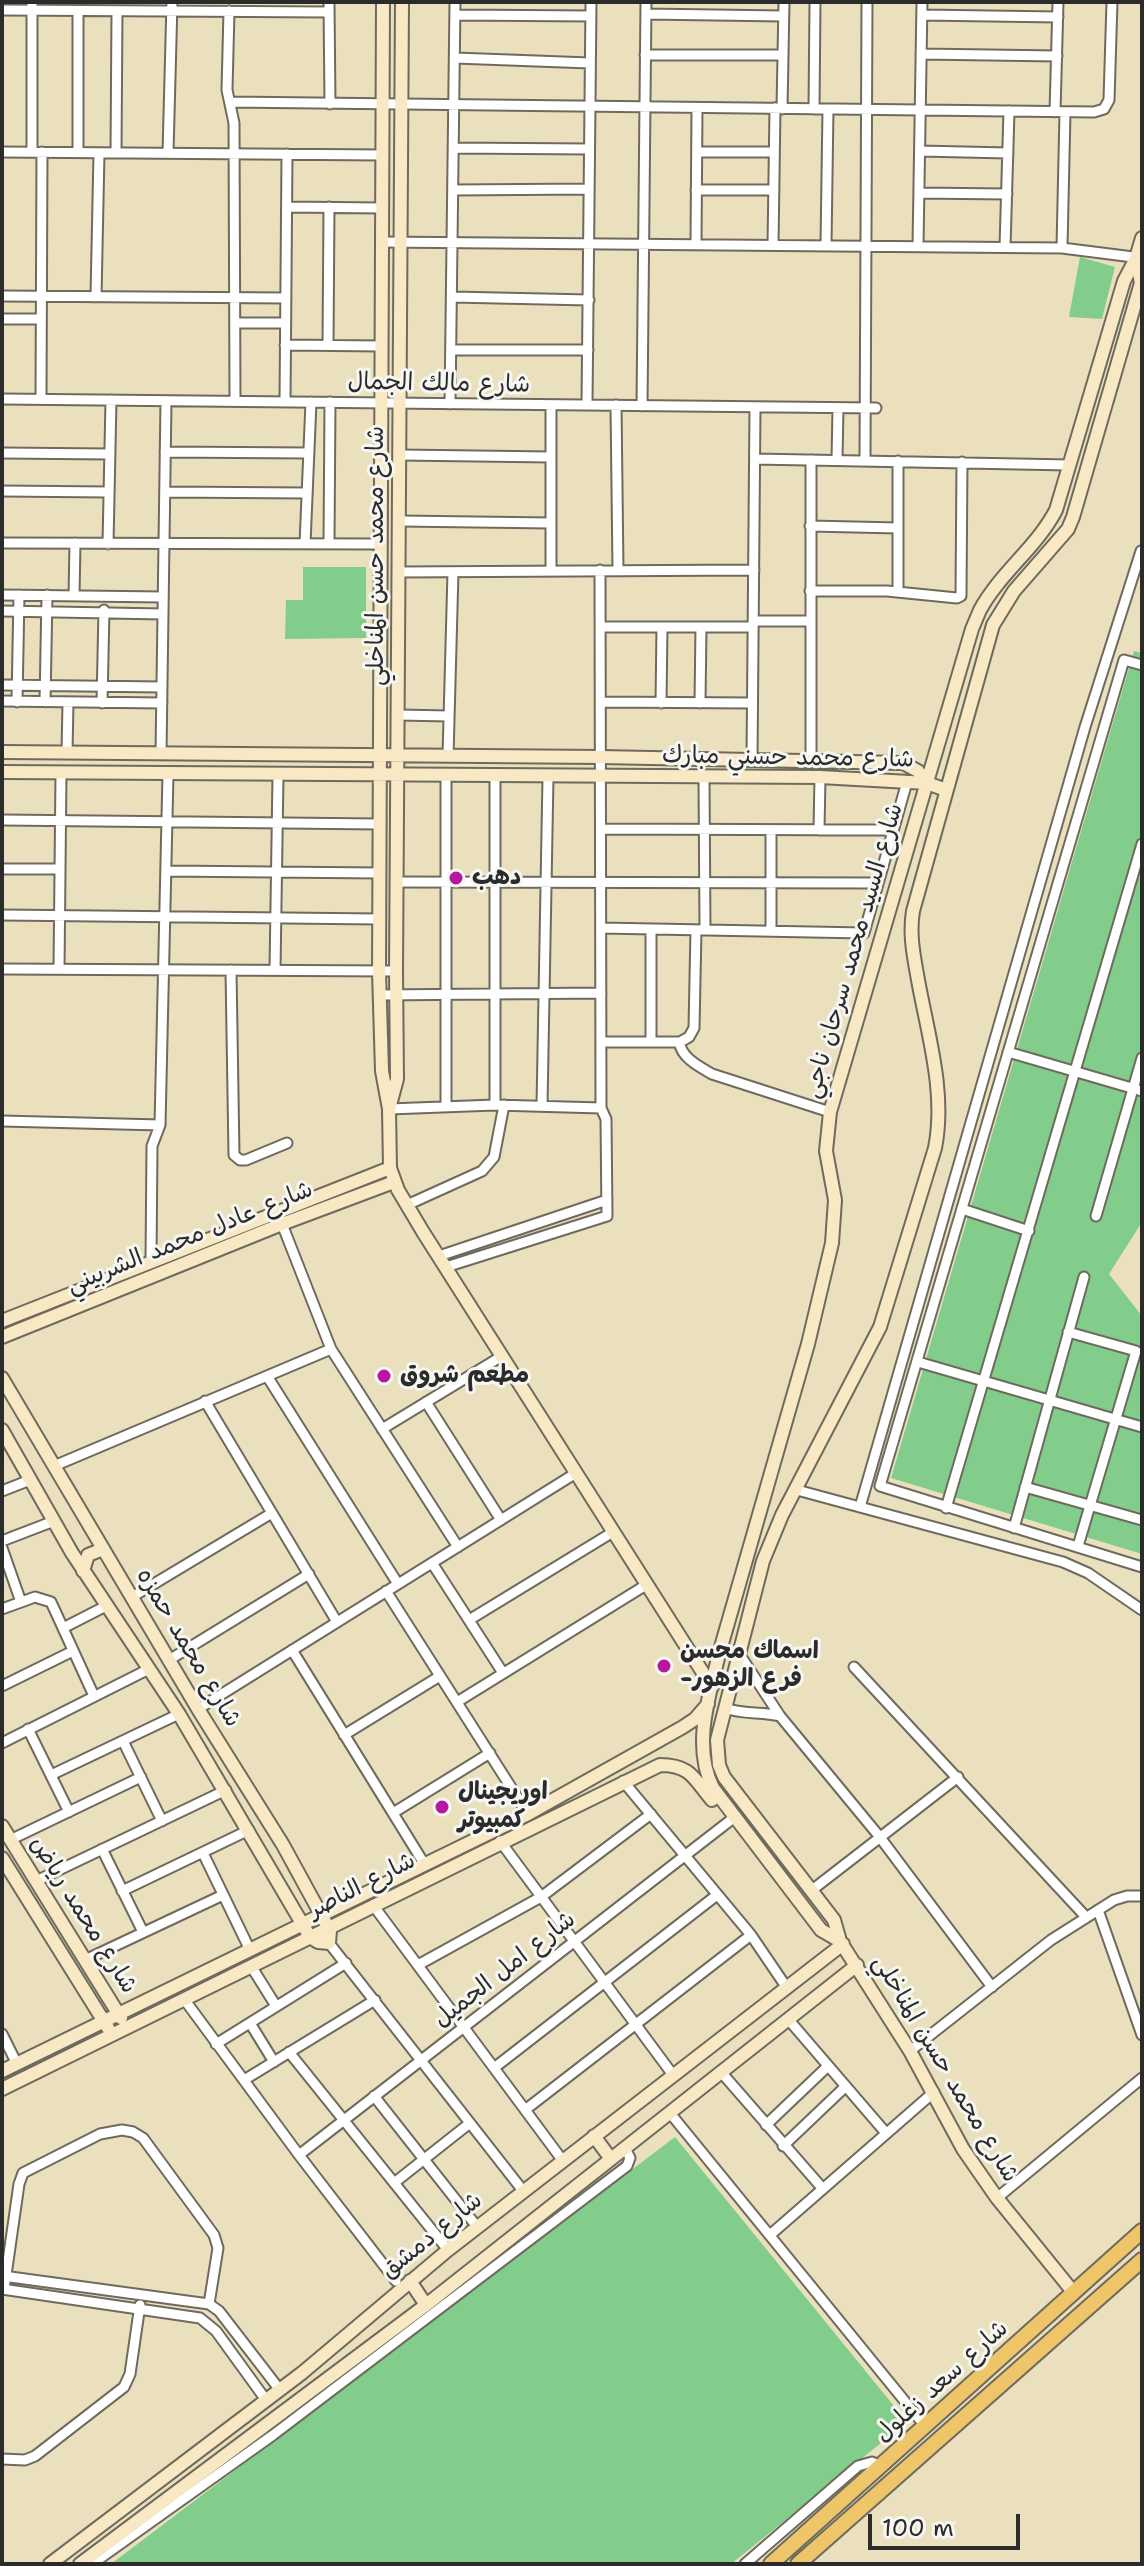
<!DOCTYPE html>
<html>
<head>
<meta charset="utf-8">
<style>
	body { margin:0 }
	#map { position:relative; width:1144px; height:2566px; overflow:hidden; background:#eae0be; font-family:"Shantell Sans",sans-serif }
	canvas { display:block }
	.frame { position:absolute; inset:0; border:4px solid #2b2b2b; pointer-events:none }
	.scale { position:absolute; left:868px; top:2514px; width:152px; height:36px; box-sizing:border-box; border:4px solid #2b2b2b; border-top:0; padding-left:10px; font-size:24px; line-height:28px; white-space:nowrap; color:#2b2b2b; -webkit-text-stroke:6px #f6f6f2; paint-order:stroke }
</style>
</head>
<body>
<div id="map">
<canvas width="1144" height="2566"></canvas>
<div class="frame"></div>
<div class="scale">100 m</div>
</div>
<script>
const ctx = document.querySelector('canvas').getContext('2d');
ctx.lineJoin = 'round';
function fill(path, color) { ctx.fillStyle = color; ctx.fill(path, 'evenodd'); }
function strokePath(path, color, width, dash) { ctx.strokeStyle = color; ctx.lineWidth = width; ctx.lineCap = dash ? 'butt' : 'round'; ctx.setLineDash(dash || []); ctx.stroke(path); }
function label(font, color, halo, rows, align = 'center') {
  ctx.font = font + ' "Shantell Sans","Playpen Sans Arabic",sans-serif'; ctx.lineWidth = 6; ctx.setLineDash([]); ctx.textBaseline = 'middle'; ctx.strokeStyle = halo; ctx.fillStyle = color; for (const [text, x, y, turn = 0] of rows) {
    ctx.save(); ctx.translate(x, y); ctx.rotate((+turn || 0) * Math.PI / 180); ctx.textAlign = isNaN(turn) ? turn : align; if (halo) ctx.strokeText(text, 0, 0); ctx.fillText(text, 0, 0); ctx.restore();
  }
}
const green = new Path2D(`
	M1080,257l35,10 -13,52 -33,-2z
	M303,567h63v71l-81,1 1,-39h17z
	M1134,651l8,2v569l-33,52 33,42v238l-251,-76z
	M675,2137l232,285 -176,142h-620z`);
const street = new Path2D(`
	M329,2l1,102
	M2,10l327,2
	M229,11l-2,79 7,33 1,278
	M646,14l137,2
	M455,15l136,1
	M922,15l136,2
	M921,54l136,2
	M645,55h138
	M455,58l135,5
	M230,102l864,10 10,-3 5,-9 3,-98
	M782,109l2,-107
	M814,109l1,-107
	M1055,112l3,-110
	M454,148l135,1
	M920,151l88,2
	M2,152l380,3
	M32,152v-150
	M78,152v-141
	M697,152h77
	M116,153l1,-142
	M168,153l4,-151
	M454,190l134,-1
	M696,190h78
	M919,193l88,1
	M287,207l94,1
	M381,242l681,6 79,10
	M696,244l1,-136
	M773,245l2,-137
	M826,245l2,-136
	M918,246l4,-244
	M1005,247l4,-136
	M1062,248l3,-136
	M2,296l284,2
	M96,297l3,-144
	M452,297l137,3
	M2,319h39
	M235,323h50
	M285,345l96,1
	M328,345l1,-138
	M451,350h137
	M2,399l874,9
	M41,399l1,-247
	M285,402l2,-248
	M450,404l5,-402
	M551,405v166
	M587,405l4,-403
	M616,405l2,165
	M642,406l4,-404
	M165,452l144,1
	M2,453l108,1
	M400,455l151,2
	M755,459l315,6
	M811,460v301
	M837,460l1,-52
	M865,460l2,-458
	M898,461v131
	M2,491l107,1
	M165,492l142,1
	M400,521l151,2
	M810,526l88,2
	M2,543l378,1
	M108,544l3,-144
	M305,544l6,-142
	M329,544l1,-142
	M399,572l355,-2
	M810,591h77l70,7 4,-2 1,-134
	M2,595l161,2
	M74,596l1,-53
	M2,611l161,3
	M753,621h56
	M601,627h152
	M1142,665l-18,-5 -244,826 262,81
	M2,685l160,2
	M2,701l160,2
	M17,702l2,-107
	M45,702l2,-107
	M601,702l151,1
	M102,703l2,-93
	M661,703l1,-76
	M700,703l1,-76
	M398,715l51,1
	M67,753l1,-51
	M161,754l5,-353
	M448,756l5,-184
	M752,761l3,-354
	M446,776v330
	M704,777l1,153
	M2,820l377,4
	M601,829l292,1
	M819,830l1,-53
	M2,869h58
	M167,871l212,2
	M396,882l482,1
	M2,915l377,4
	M601,928l263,5 43,-151
	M651,929v113
	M771,931v-101
	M2,969l394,2
	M59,969l2,-196
	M231,970l3,185 6,5h6l41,-17
	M275,970l3,-195
	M380,995l221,-2
	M601,1042h79l9,-5 5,-9 2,-98
	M679,1042c3,16 19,24 33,32l118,38
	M1008,1052l134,39
	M495,1105v-329
	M542,1106l6,-329
	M389,1109l106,-4 106,3
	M2,1121l158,4
	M407,1205l75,-34 12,-14 10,-52
	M962,1209l67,22
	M1096,1216l46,-158
	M282,1224l49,125 127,198
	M439,1256l168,-56
	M151,1261l1,-115 8,-21 8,-351
	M446,1267l161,-51 -1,-97 -5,-11 -1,-538
	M1068,1332l68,19 -58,195
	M918,1362l224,65
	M267,1376l131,208
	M205,1401l132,221
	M426,1402l75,118
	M382,1429l120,-73
	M54,1466l277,-117
	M1025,1487l117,33
	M797,1490l266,72 25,11 54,37
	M2,1491l28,-11
	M860,1507l225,-780 56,-176
	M946,1508l196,-664
	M1014,1528l70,-251
	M2,1541l52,-20
	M2,1548l19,54
	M432,1563l71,110
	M386,1591l142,223
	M132,1597l140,-84
	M2,1609l33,-12 16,5 43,94
	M469,1620l144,-88
	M63,1628l43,-22
	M292,1650l133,215
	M738,1652l42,64 99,120 113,151
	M169,1660l140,-86
	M854,1667l232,250
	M2,1686l71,-35
	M457,1702l189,-117
	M725,1708c18,7 37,3 55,8
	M198,1709l378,-236
	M28,1729l41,83
	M344,1735l96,-59
	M123,1741l39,80
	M2,1743l147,-74
	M51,1775l128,-61
	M623,1781l128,154 36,53
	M393,1813l97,-60
	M10,1840l131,-63
	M500,1841l173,234
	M102,1849l41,83
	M203,1853l47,97
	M36,1881l190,-91
	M812,1890l146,-113
	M122,1891l127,-61
	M373,1905l190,256
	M1098,1910l44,125
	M329,1943l195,249
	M85,1960l138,-65
	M418,1965l123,-68 110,-83
	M251,1966l25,40
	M184,1999l115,156 97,126
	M788,2019l98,114
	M250,2023l24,39
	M2,2034l15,30
	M216,2044l130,-81
	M910,2051l141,-111 63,-40 13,-4h15
	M289,2052l159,198
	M494,2068l223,-173
	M721,2072l102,117
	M244,2080l131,-80
	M374,2096l104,132
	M525,2110l226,-175
	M670,2113l255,313
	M766,2125l62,-59
	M783,2146l62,-59
	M299,2155l437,-339
	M394,2183l76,-60
	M997,2198l145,-120
	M770,2235l164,-143
	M3,2276l206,28 10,7 61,79
	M2,2289l198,29 16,13 50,69
	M4,2289l15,-105 4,-11 77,-39 22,-4 11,2 10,6 71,97 4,13 -9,56
	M2,2459l23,1 10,-4 89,-69 6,-13 10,-69
	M92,2564l181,-129 354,-269 3,-8 -5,-10
	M745,2564l113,-98 14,-4 9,4`);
const secondary = new Path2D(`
	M383,2l-4,969 3,100 7,38 1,59 8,22 25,42 289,455
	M2,752l599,5 302,6 15,8 9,12
	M2,772l818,5 107,6 19,7
	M389,1109l8,-30 -1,-108 6,-969
	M2,1321l388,-153
	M2,1337l280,-113 112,-42
	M2,1378l196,331 85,136 47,86 -1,12 -11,-1 -8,-5 -131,-223 -107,-161 -70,-123
	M83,1571l5,-16 15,-6
	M2,1826l119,192
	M2,1858l106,170
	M840,1941l-19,-11 -108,-142c-21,-42 -4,-91 6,-134l89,-310 24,-101 3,-43 -9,-49 4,-39 142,-483 8,-19c20,-37 57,-63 76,-100l68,-229 12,-23 6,-20
	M2,2071l526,-257 155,-87 12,-8 13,-15
	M2,2089l658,-324c31,0 34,14 52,35
	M594,2136l17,23
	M410,2281l16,24
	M1074,2293l-77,-95 -34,-49 -53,-98 -70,-110 -6,-21 -110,-143 -5,-12 -2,-25 46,-179 19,-46 98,-188 55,-179c11,-55 -7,-113 -17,-168 -4,-23 -9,-45 -5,-69l80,-286 21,-34 54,-62 5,-12 68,-234 -5,-25
	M50,2564l252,-191 146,-123 395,-306
	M80,2564l346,-259 431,-340`);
const primary = new Path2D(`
	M771,2564l371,-333
	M798,2564l344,-304`);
const markers = [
	[456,878,8,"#b5179e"],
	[384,1376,8,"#b5179e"],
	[664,1666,8,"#b5179e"],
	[442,1807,8,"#b5179e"]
];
const streetNames = [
	["شارع مالك الجمال",439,384,1],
	["شارع محمد حسن المناخلي",377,556,-90],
	["شارع محمد حسني مبارك",788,758,1],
	["شارع السيد محمد سرحان ناجي",854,951,-74],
	["شارع عادل محمد الشربيني",190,1238,-22],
	["شارع محمد حمزه",188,1648,59],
	["شارع الناصر",362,1886,-27],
	["شارع محمد رياض",83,1915,58],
	["شارع امل الجميل",505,1970,-38],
	["شارع محمد حسن المناخلي",945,2069,59],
	["شارع دمشق",432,2236,-39],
	["شارع سعد زغلول",942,2382,-42]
];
const poiNames = [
	["دهب",472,878],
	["مطعم شروق",400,1376],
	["اسماك محسن",680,1652],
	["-فرع الزهور",680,1680],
	["اوريجينال",458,1793],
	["كمبيوتر",458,1821]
];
fill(green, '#82cd8b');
strokePath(street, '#6e6a5e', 13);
strokePath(secondary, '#6e6a5e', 16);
strokePath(primary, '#6e6a5e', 18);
strokePath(street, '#fff', 9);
strokePath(secondary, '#f8e8c3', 12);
strokePath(primary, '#eec569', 14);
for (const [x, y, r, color] of markers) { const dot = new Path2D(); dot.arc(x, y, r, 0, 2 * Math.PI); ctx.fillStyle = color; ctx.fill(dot); strokePath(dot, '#f6f6f2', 3); }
label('24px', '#2b2b2b', '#f6f6f2', streetNames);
label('bold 24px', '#2b2b2b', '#f6f6f2', poiNames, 'left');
</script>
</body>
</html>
